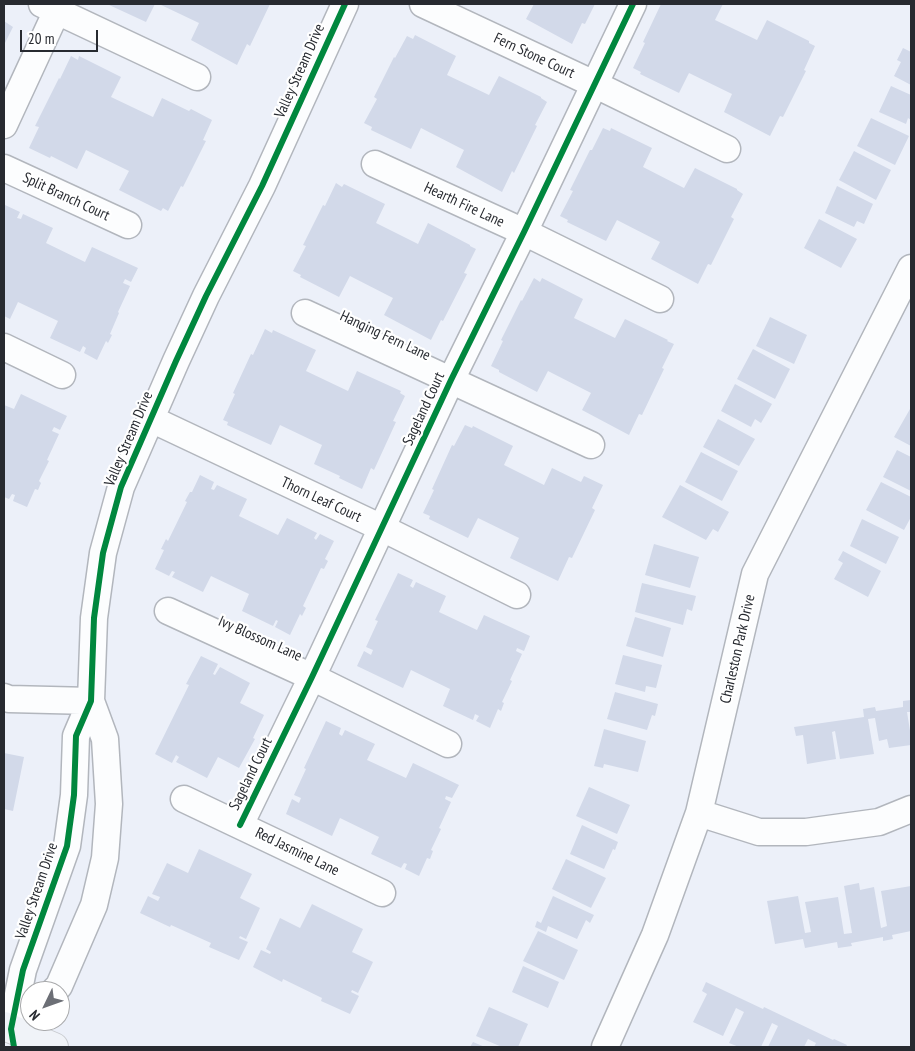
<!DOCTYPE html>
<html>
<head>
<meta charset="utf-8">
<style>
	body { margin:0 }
	#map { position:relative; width:915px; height:1051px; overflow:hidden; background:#ecf0f9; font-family:"PT Sans Narrow",sans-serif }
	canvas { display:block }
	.frame { position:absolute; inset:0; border:5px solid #272a30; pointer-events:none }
	.north { position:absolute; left:20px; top:981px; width:50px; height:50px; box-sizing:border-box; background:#fff; border:1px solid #a9aaac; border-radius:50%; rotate:228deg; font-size:14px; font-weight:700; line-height:20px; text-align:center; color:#272a30 }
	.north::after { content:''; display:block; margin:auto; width:18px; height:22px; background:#6c6f76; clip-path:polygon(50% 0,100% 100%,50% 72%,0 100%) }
	.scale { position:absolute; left:20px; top:30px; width:78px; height:22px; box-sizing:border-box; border:2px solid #272a30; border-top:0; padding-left:6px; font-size:15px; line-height:18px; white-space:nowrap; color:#272a30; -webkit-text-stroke:4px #fff; paint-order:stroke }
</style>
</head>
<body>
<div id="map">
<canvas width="915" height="1051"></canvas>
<div class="frame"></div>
<div class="north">N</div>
<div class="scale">20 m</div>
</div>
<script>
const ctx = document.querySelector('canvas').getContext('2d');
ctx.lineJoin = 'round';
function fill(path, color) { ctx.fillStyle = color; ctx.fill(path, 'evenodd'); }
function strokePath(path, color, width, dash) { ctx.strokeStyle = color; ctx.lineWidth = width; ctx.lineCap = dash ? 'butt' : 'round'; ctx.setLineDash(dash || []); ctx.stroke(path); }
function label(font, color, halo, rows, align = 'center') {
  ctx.font = font + ' "PT Sans Narrow",sans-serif'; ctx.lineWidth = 4.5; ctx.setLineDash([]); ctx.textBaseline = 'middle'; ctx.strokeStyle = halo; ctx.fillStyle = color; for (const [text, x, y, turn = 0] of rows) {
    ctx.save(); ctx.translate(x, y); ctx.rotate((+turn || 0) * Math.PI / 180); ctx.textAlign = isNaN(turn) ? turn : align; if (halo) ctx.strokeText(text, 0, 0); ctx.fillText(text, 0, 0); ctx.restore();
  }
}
const building = new Path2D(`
	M107,4h48l-9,18z
	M159,4h111l-20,42 -3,-2 -10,21 -46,-25 8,-17z
	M534,4h61l-10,20 -3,-1 -10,21 -46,-25z
	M661,4h62l-8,16 42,20 10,-20 42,21v2l6,3 -11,24 2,1 -23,46 -3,-1 -10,20 -46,-24 8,-18 -43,-21 -10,20 -39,-19 1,-2 -8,-4 12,-25 -2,-1z
	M4,21l9,6 -9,18z
	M415,35l41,21 -9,19 42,20 10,-19 42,21v1l6,4 -12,23 2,1 -23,47 -2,-2 -10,21 -46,-25 8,-17 -43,-22 -10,21 -40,-19 1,-3 -8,-4 13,-24 -3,-2 20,-40 1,1 12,-22 6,3z
	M903,48l8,4v33l-17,-9 7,-14 -4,-2z
	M71,56l7,4 1,-4 42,21 -10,20 42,20 9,-19 27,13 2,-2 21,11 -9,20 3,1 -23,46 -2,-1 -13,25 -5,-3 -2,3 -42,-21 10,-19 -43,-21 -9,19 -26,-13 -1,2 -21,-10 10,-21 -4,-1 24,-48 1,1z
	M891,86l20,9v25l-3,-2 -2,6 -27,-12z
	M871,118l38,18 -14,29 -38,-19z
	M603,128l7,3 1,-3 41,20 -9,19 41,21 11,-20 42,21v1l6,4 -12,23 3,2 -23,46 -3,-1 -10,20 -47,-25 9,-17 -43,-22 -11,21 -39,-19 1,-2 -8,-4 13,-25 -3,-1 20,-40h2z
	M854,151l37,19 -15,30 -37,-20z
	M336,183l6,4 2,-3 41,20 -9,19 42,21 10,-21 42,22v1l6,3 -12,24 3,1 -24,47 -2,-1 -10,20 -47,-25 9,-17 -43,-22 -11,21 -39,-20 1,-2 -8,-4 13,-25 -3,-1 20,-40 2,1z
	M837,186l36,18 -9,20 -7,-3 -3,6 -29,-14z
	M5,205l15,7 -3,6 4,1 2,-5 30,14 -7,15 39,19 7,-15 46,21 -7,14 -6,-3 -2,4 7,3 -12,26 1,1 -9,21 2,1 -4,8 -2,-2 -9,19 -13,-7 2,-5 -3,-2 -3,6 -30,-14 8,-17 -40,-19 -8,17 -6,-3v-109z
	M819,219l38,20 -16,29 -37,-20z
	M534,278l6,4 2,-4 41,21 -9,19 41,20 10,-19 43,21 -1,1 7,3 -12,24 2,1 -22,46 -3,-1 -10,21 -47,-25 9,-17 -43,-22 -11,21 -38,-20v-2l-8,-4 12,-25 -2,-1 20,-40 1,1z
	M770,317l37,18 -13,29 -38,-18z
	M265,329l7,4 1,-3 43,20 -10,21 42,20 9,-20 44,20 -1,2 5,3 -12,25 3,1 -22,48 -3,-2 -9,21 -23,-11 1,-2 -26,-12 8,-19 -42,-20 -9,20 -44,-20 1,-3 -5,-2 12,-26 -2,-1 18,-39 2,1z
	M753,349l37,20 -15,30 -38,-20z
	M735,384l37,20 -11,19 -6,-4 -4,8 -30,-16z
	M21,394l46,22 -7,14 -6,-3 -2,4 7,3 -12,26 2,1 -10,20 2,2 -3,7 -3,-1 -8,18 -14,-6 2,-6 -3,-1 -3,5 -5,-2v-92l10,4z
	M910,409h1v37l-17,-9z
	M718,419l37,20 -16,27 -36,-19z
	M465,425l7,3 1,-2 40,20 -9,19 40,20 8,-17 29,14 3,-6 19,9 -11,23 3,2 -23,48 -3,-1 -11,24 -48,-23 9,-20 -41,-20 -10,20 -39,-19 1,-3 -7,-3 11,-23 -2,-1 20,-44 2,1z
	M897,450l14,7v34l-28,-14z
	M701,452l37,19 -16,30 -37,-19z
	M200,475l14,7 -3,7 3,1 3,-5 30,14 -8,17 39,19 9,-17 30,15 -3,5 2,2 4,-6 14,7 -9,18 3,2 -4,8 -3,-1 -18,38 3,2 -4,8 -2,-2 -10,21 -15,-8 3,-6 -2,-1 -3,6 -31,-15 7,-17 -38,-18 -8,16 -31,-15 3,-5 -3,-1 -3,5 -14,-7 9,-19 -3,-1 5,-10 2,2 19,-39 -2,-1 5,-9h2z
	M881,482l30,15v20l-7,13 -38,-20z
	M680,485l49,27 -11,20 -5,-3 -7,11 -44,-23z
	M862,519l37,18 -13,27 -36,-18z
	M654,544l45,13 -9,31 -45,-13z
	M843,551l38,20 -13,26 -34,-18 9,-16 -5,-3z
	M398,573l15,7 -3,6 3,2 3,-6 30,14 -7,16 38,18 7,-15 46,21 -6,15 -7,-3 -1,3 6,3 -12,26 2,1 -10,21 2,1 -3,8 -3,-2 -8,19 -14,-7 3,-5 -4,-2 -2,6 -30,-14 7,-17 -39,-19 -8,18 -46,-22 7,-15 7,4 2,-5 -7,-3 12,-26 -3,-1z
	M642,583l54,13 -4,15 -5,-2 -4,16 -48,-13z
	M635,617l36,11 -8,29 -37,-11z
	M623,655l39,10 -6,23 -10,-2 -1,6 -30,-8z
	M201,656l17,8 -5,10 2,1 5,-8 30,16 -10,20 24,12 -11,23 2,1 -16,29 -21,-11 -11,21 -31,-16 3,-5 -3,-2 -4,8 -17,-9 34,-69 -3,-1z
	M615,692l43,12 -3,12 -3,-1 -5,15 -40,-11z
	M911,700v12h-4l4,25v8l-22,3 -2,-9 -8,2 -4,-23 -7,1 6,35 -34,5 -5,-28 -3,1 4,27 -29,5 -4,-29 -7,1 -2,-9 70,-10 -1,-8 12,-2 1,4 27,-4v-6z
	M326,721l15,7 -2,6 3,2 3,-6 30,14 -8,16 39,18 7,-15 46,22 -7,13 -6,-2 -1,3 6,3 -12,26 2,1 -10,21 2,1 -3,8 -3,-1 -8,18 -14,-7 2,-5 -3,-1 -3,5 -30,-14 8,-17 -39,-19 -8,18 -46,-22 6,-15 7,4 2,-5 -7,-3 12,-26 -2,-1z
	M604,729l42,12 -8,31 -34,-8 -1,4 -9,-2z
	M4,753l20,4 -11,54 -9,-2z
	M589,787l41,18 -13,29 -41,-18z
	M582,825l36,17 -3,8 -2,-1 -9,20 -34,-15z
	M199,849l53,25 -12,24 20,10 -14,31 -6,-3 -1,2 9,4 -9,18 -30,-13 2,-4 -40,-18 -1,2 -30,-14 8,-17 10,5 2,-4 -8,-3 15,-31 21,10z
	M566,859l40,19 -15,30 -39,-19z
	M859,883l1,7 14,-3 7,41 6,-2 -6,-35 30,-5v45l-19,4 1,4 -10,2v-4l-32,6 1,3 -14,2 -1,-6 -32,6 -2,-9 -28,5 -8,-43 31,-5 7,37 6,-1 -6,-30 33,-5 6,37 8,-1 -8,-47z
	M553,896l41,19 -4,8 -4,-3 -9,19 -29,-13 -2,6 -11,-5 2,-6 4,2z
	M312,904l51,25 -11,23 21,10 -15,31 -6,-3 -1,2 8,4 -9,18 -29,-13 1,-3 -39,-19 -1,3 -29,-15 8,-17 9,4 1,-2 -5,-3 14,-31 20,10z
	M538,931l40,19 -14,30 -41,-19z
	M523,966l36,16 -11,26 -36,-16z
	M706,982l57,27 1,-2 69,33 1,-1 13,6 -1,2h-32l2,-4 -8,-4 -4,8h-36l10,-21 -6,-3 -11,24h-22l-10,-4 15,-31 -8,-4 -13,28 -30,-14 14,-28 -5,-3z
	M489,1007l39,17 -10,23h-16l-26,-11z
	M473,1042l12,5h-15z`);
const street = new Path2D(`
	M42,4l155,73
	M423,4l171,80 133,65
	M4,125l56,-121
	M375,164l149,68 136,67
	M4,168l124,57
	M305,313l286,132
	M4,347l58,28
	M151,419l231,109 135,67
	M168,611l144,66 136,67
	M4,697l5,2 82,2
	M184,799l198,94
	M699,813l60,19h47l73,-10 32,-13
	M240,825l72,-148 139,-297 73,-148 109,-228
	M54,991l5,-5 35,-81 11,-47 4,-54 -4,-65 -14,-38
	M11,1029l12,-59 44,-124 7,-51 2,-59 15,-35 3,-83 9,-65 18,-66 55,-126 30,-65 56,-110 83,-182
	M605,1047l50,-112 44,-122 56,-239 156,-306`);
const primary = new Path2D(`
	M4,1026l50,21`);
const cycleway = new Path2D(`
	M240,825l72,-148 139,-297 73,-148 109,-228
	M14,1047l-3,-18 12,-59 44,-124 7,-51 2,-59 15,-35 3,-83 9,-65 18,-66 55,-126 30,-65 56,-110 83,-182`);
const streetNames = [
	["Fern Stone Court",534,56,25],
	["Valley Stream Drive",300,71,-66],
	["Split Branch Court",66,197,25],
	["Hearth Fire Lane",464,205,25],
	["Hanging Fern Lane",385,336,25],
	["Sageland Court",424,409,-65],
	["Valley Stream Drive",129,439,-67],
	["Thorn Leaf Court",321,500,25],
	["Ivy Blossom Lane",260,639,24],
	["Charleston Park Drive",738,649,-77],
	["Sageland Court",251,774,-64],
	["Red Jasmine Lane",297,852,26],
	["Valley Stream Drive",37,891,-71]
];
fill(building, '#d2d9e9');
strokePath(street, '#b2b6bd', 29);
strokePath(primary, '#c8cbcf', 30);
strokePath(street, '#fcfdfe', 26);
strokePath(primary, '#f0f3f8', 28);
strokePath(cycleway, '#00873e', 6);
label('15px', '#272a30', '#fff', streetNames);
</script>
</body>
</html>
